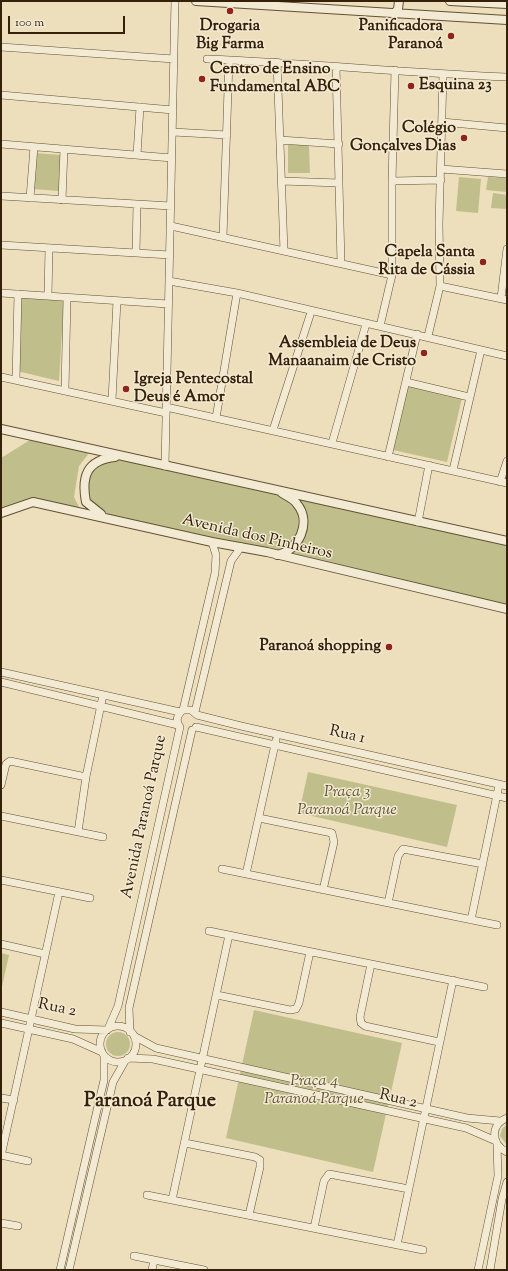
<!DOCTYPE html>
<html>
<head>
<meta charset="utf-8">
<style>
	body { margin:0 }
	#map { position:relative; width:508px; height:1271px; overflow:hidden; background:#eddebc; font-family:"Sorts Mill Goudy",serif }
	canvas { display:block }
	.frame { position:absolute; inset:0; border:2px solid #35200a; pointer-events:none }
	.scale { position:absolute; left:8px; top:16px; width:117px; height:18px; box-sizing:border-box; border:2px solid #35200a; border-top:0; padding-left:5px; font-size:12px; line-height:14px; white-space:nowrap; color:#35200a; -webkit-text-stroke:3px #f3ead3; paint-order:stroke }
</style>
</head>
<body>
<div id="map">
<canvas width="508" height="1271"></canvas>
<div class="frame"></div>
<div class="scale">100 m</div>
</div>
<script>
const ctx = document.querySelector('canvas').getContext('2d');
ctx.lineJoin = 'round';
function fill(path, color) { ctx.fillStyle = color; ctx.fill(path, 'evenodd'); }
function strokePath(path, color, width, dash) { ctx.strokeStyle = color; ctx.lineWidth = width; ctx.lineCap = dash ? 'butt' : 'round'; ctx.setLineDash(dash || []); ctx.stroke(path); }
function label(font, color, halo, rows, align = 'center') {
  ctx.font = font + ' "Sorts Mill Goudy",serif'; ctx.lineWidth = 3; ctx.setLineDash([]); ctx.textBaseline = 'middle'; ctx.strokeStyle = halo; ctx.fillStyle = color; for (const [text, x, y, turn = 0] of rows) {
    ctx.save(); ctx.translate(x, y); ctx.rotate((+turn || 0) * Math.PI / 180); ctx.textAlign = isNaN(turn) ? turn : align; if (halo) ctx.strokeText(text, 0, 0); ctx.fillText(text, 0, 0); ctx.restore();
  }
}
const green = new Path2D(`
	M288,145h21l1,28h-22z
	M35,153l26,2 -2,36 -26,-2z
	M459,177l22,2 -3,34 -22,-2z
	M488,177l19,1v14l-21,-2z
	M493,193l14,2v14l-16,-1z
	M20,297l44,3 -5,81 -42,-10z
	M408,386l54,12 -15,64 -54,-12z
	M30,440l60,12 -11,14 -5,31 7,14 -44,-11 -36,11v-53z
	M122,460l156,34 17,11c7,22 4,37 -18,46l-168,-36 -20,-14c-2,-31 0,-40 33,-41z
	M296,497l211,46v63l-222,-51 19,-18z
	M308,772l149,33 -10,42 -148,-34z
	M1,953l8,2 -8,36z
	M254,1010l148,33 -29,129 -147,-34z
	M106 1044a12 12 0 1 1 24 0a12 12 0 1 1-24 0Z
	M507,1124v21l-7,-9 2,-7z`);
const minor = new Path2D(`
	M1,47l173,12
	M207,59c100,4 200,14 300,18
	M277,62l7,189
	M336,66l5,197
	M1,95l172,15
	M442,122l65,6
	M173,132l54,3
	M280,140l59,4
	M1,144l171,14
	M137,155l3,-48
	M441,169l66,5
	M282,181l57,2
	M392,181l49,-1
	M1,196l170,10
	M30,198l4,-51
	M62,200l2,-51
	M171,226l221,49
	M223,237l6,-177
	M1,245l169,10
	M136,253l1,-48
	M169,281l68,12 270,63
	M440,286l67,14
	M1,293l167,11
	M48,296l1,-48
	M501,298l6,-49
	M380,326l12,-51v-94l3,-111
	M428,336l12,-50 -1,-62 4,-150
	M1,377l165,36
	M16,380l2,-86
	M406,382l63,15
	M65,390l2,-92
	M112,400l5,-99
	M166,407l341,76
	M216,418l21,-125
	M273,430l38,-118
	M332,443l34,-119
	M388,457l29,-123
	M165,466l10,-465
	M453,470l28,-120
	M500,482l7,-21
	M418,522l11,-57
	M1,672l179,40
	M1,682l177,43
	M183,710h8l6,5 44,11 266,60
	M195,712l36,-151 10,-14
	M196,727l311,71
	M1,785l5,-21 4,-3 76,16
	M1,816l102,21
	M259,818l73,15 2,9 -11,48
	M78,832l8,-55 17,-82
	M222,869l275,56
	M246,874l30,-134
	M1,880l89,18
	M388,903l10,-47 5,-7 80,15
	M471,920l28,-135
	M209,931l275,56
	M1,944l44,10
	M371,964l-11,53 1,6 4,3 74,16
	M217,995l73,15 6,-1 3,-6 11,-51
	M1,1012l74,17 32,1
	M1,1023l72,16 29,13
	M100 1044a18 18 0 1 1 36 0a18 18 0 1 1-36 0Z
	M108,1029l10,-23 62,-279c-5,-6 -3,-12 3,-17l32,-137 1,-18 -4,-13
	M130,1032l-1,-24 63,-278
	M134,1036l22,12 311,70 33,3
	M128,1058l25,1 313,69 30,13
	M1,1098l13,2
	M507,1118c-17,6 -16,27 0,34
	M185,1143l70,14 5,3v7l-11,48
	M1,1155l27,6
	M1,1156l58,-264
	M147,1195l276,55
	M172,1200l57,-265
	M1,1223l17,3
	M314,1228l10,-47 5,-7 80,15
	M397,1245l56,-265
	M134,1256l70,14
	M60,1270l44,-190v-24
	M69,1270l44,-188 12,-21
	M152,1270l2,-10
	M478,1270l20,-94 -1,-31
	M490,1270l12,-71 5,-17`);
const tertiary = new Path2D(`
	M196,1l311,19
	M450,1l57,3
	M394,14l4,-5 1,-8
	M1,429l506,112
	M1,513l32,-11 179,40 55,10 240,57
	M101,514l-15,-12c-5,-26 1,-42 29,-45
	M277,555c22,-4 35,-33 20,-51 -3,-5 -10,-8 -15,-11`);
const markers = [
	[230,11,4,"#8f2418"],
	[451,36,4,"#8f2418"],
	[202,79,4,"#8f2418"],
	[411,86,4,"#8f2418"],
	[464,138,4,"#8f2418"],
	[483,262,4,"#8f2418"],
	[424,353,4,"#8f2418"],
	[126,389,4,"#8f2418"],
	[389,647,4,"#8f2418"]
];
const poiNames = [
	["Drogaria",230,27,"center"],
	["Big Farma",230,45,"center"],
	["Panificadora",443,27],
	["Paranoá",443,45],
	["Centro de Ensino",210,70,"left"],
	["Fundamental ABC",210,88,"left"],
	["Esquina 23",419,86,"left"],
	["Colégio",456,129],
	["Gonçalves Dias",456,147],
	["Capela Santa",475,253],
	["Rita de Cássia",475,271],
	["Assembleia de Deus",416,344],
	["Manaanaim de Cristo",416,362],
	["Igreja Pentecostal",134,380,"left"],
	["Deus é Amor",134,398,"left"],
	["Paranoá shopping",381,647]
];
const streetNames = [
	["Avenida dos Pinheiros",257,538,13],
	["Rua 1",347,736,13],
	["Avenida Paranoá Parque",145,817,-78],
	["Rua 2",57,1009,12],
	["Rua 2",398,1100,13]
];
const parkNames = [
	["Praça 3",347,793],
	["Paranoá Parque",347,811],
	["Praça 4",314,1082],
	["Paranoá Parque",314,1100]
];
const districtNames = [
	["Paranoá Parque",150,1103]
];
fill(green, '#c0bf8b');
strokePath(minor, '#635036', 8);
strokePath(tertiary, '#635036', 10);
strokePath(minor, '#f3ead3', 7);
strokePath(tertiary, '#f3ead3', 8);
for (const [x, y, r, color] of markers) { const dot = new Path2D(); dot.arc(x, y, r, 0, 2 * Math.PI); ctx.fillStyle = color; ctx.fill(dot); strokePath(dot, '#f3ead3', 1.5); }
label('bold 16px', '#35200a', '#f3ead3', poiNames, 'right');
label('16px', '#35200a', '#f3ead3', streetNames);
label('italic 16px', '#5f5031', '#f3ead3', parkNames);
label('bold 20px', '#35200a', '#f3ead3', districtNames);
</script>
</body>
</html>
